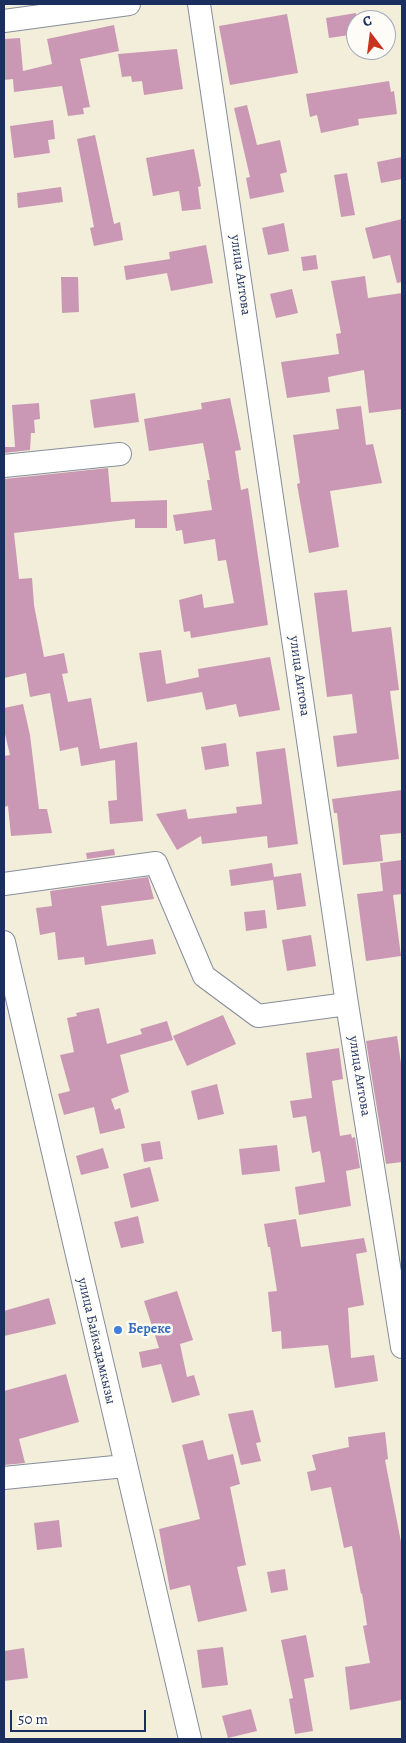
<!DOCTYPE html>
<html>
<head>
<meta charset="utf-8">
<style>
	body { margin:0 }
	#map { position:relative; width:406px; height:1743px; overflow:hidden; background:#f2eed9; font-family:Alegreya,serif }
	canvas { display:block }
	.frame { position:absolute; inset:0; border:5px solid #1b2f5e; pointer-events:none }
	.north { position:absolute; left:346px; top:10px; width:50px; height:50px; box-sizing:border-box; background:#fdfcf7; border:1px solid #a3aaba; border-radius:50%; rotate:345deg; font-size:14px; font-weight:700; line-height:20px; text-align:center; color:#1b2f5e }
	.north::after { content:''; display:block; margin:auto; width:18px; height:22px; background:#c8321e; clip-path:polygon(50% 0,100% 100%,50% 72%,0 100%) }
	.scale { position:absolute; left:10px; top:1710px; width:136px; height:22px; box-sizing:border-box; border:2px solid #1b2f5e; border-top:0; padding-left:6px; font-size:15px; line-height:18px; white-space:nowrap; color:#1b2f5e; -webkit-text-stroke:4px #fdfcf7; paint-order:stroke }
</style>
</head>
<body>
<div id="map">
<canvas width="406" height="1743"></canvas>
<div class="frame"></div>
<div class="north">С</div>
<div class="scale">50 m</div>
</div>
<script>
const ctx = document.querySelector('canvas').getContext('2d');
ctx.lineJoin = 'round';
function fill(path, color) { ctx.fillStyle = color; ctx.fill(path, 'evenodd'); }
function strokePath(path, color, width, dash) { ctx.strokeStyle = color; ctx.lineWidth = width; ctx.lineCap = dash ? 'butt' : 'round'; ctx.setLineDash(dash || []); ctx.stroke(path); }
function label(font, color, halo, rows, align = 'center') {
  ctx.font = font + ' Alegreya,serif'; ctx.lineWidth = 5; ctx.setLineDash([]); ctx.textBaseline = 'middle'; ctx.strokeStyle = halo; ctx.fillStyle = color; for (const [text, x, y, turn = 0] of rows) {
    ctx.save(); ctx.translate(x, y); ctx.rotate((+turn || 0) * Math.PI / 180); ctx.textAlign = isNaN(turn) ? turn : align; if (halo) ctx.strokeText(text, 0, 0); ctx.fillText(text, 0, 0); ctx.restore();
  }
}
const building = new Path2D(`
	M356,13v21l-27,4 -3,-20z
	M287,14l11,59 -68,12 -11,-59z
	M114,25l5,26 -39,8 10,48 -7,1 1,6 -16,2 -6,-30 -48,6 -1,-13 -9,1v-41l16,-1 3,33 29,-7 -5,-25z
	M177,49l6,40 -39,6 -2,-14 -10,1 -1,-6 -9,1 -4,-23z
	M389,81l2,11 3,-1 3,23 -39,5 1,6 -38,8 -4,-18 -7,2 -4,-23z
	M247,105l10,40 23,-5 7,32 -7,2 4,18 -34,7 -4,-21 4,-1 -16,-69z
	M53,120l2,19 -7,1 2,13 -36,5 -4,-32z
	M95,135l19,89 6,-2 3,18 -29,6 -4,-18 4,-1 -17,-88z
	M194,149l7,37 -3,1 3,22 -19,2 -3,-20 -26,5 -7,-38z
	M402,157v22l-21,4 -4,-21z
	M347,173l8,42 -14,2 -7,-42z
	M61,187l2,15 -45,6 -1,-15z
	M402,219v63l-5,1 -7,-28 -17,4 -8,-31z
	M284,223l5,28 -21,4 -6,-27z
	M206,245l7,38 -42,8 -4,-18 -41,7 -2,-14 46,-7 -1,-7z
	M316,255l2,14 -15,2 -2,-14z
	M365,276l3,22 34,-5v116l-33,4 -5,-43 -36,7 2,15 -43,6 -6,-36 58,-8 -3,-20 5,-1 -10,-52z
	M61,277h17l1,35 -17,1z
	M292,289l6,24 -22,5 -6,-24z
	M135,393l4,29 -45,6 -4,-28z
	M230,398l11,52 -6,1 6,39 7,-2 20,137 -77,13 -1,-7 -6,1 -5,-32 23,-6 2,14 30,-5 -8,-43 -8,1 -3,-22 -31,5 -2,-14 -6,1 -3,-16 39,-5 -5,-30h3l-7,-37 -54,8 -5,-32 58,-10 -1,-6z
	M39,403l1,16 -6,1 1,13h-4l-1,17 -26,3v-6h11l-3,-42z
	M361,406l5,39 7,-1 9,39 -52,8 9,56 -30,6 -12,-69 3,-1 -7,-48 46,-6 -3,-20z
	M108,468l3,34 56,-2v28h-32v-9l-121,14 5,46 13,-1 2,27 10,52 20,-4 4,20 -6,1 6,28 23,-4 9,51 37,-7 6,79 -33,3 -2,-23 9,-1 -2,-40 -34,6 -3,-19 -18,4 -10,-58 -20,4 -4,-24 -22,5v-199z
	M347,590l5,42 39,-5 8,63 -9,1 9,68 -62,8 -4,-31 24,-3 -5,-39 -25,3 -13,-104z
	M161,650l5,34 33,-7 -1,-8 72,-12 10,53 -41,7 -3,-13 -30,6 -4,-18 -55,10 -8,-49z
	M23,704l7,31 9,74h8l5,24 -41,3 -3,-30 -4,1v-51l6,-1 -6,-25v-22z
	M226,743l3,23 -24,4 -4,-23z
	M285,748l13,96 -30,4 -1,-12 -65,8 -1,-8 -24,14 -21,-36 30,-5 2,10 49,-6 -1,-6 26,-3 -6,-52z
	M402,790v43l-22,2 3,26 -40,4 -6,-52h-3l-2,-14z
	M114,849l1,6 -28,4 -1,-6z
	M402,860v34l-9,1 8,61 -35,5 -9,-67 26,-3 -3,-28z
	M272,863l2,14 27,-4 5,33 -29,4 -4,-30 -42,6 -2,-16z
	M148,877l6,22 -53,7 6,40 46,-7 3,15 -71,11 -1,-8 -26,3 -3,-28 -15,3 -4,-27 16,-2 -2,-15z
	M265,910l2,18 -21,3 -2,-19z
	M311,935l5,31 -29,5 -5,-31z
	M99,1008l8,36 35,-10 -2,-5 27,-8 6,19 -53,15 9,37 -18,7 4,11 5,-2 5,20 -25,6 -6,-27 -30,8 -6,-21 12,-3 -10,-36 14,-3 -7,-34 10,-2 -1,-3z
	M223,1015l13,29 -49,22 -14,-30z
	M397,1036l5,34v92l-16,2 -20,-123z
	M339,1048l4,31 -11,2 8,55 11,-2 1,4 3,-1 5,31 -14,3 5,35 -52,9 -4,-28 30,-5 -5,-31 -8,2 -6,-37 -13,2 -3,-17 22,-3 -6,-45z
	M217,1084l7,30 -26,6 -7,-29z
	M160,1141l3,18 -19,3 -3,-18z
	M277,1145l3,26 -38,4 -3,-26z
	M103,1148l6,20 -28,7 -5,-19z
	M150,1167l9,34 -28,7 -8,-34z
	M138,1216l6,27 -23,5 -7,-26z
	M296,1219l5,28 63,-9 3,14 -11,2 8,51 -16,3 3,50 23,-3 4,26 -43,7 -7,-43 -46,4 -1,-18 -9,1 -4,-40 9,-1 -7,-44h-2l-4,-23z
	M177,1291l16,49 -13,4 7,33 7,-2 6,20 -28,8 -11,-39 -19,4 -3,-16 20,-4 -15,-47z
	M49,1298l7,26 -52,12v-25z
	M66,1374l13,48 -60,17 6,24 -21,2v-74z
	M253,1410l8,32 -5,1 5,18 -20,4 -13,-51z
	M385,1432l3,27 -3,1 17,87v153l-52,10 -5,-43 25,-4 -7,-37 4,-1 -5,-32 -1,1 -9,-48 -8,2 -13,-61 -20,4 -4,-19 9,-2 -4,-15 37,-8 -1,-10z
	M203,1440l5,20 25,-6 7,30 -10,3 16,78 -9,2 10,44 -49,11 -8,-37 -20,5 -11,-61 41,-10 -18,-74z
	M59,1520l3,27 -25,3 -3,-27z
	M285,1569l3,21 -17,3 -4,-21z
	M306,1635l8,42 -10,2 9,52 -18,3 -6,-35 4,-1 -12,-58z
	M223,1647l5,38 -26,3 -5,-38z
	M24,1648l4,30 -24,3v-30z
	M251,1709l6,22 -29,7 -6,-22z`);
const minor = new Path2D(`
	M199,4l148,1000 55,343
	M4,21l125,-17
	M4,466l116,-12
	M4,884l152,-21 48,113 54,40 89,-12
	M4,942l186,797
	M4,1478l121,-12`);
const markers = [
	[118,1330,5,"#3f7fe0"]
];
const streetNames = [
	["улица Аитова",240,275,82],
	["улица Аитова",299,676,82],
	["улица Аитова",359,1076,81],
	["улица Байкадамкызы",96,1341,77]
];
const shopNames = [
	["Береке",128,1330]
];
fill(building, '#ca98b5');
strokePath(minor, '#868e9c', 24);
strokePath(minor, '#fff', 22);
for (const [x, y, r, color] of markers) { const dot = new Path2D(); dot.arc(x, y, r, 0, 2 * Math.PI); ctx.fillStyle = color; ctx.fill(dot); strokePath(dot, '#fdfcf7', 2); }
label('14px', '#1b2f5e', '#fdfcf7', streetNames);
label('bold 14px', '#366cbe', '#fdfcf7', shopNames, 'left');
</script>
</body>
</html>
